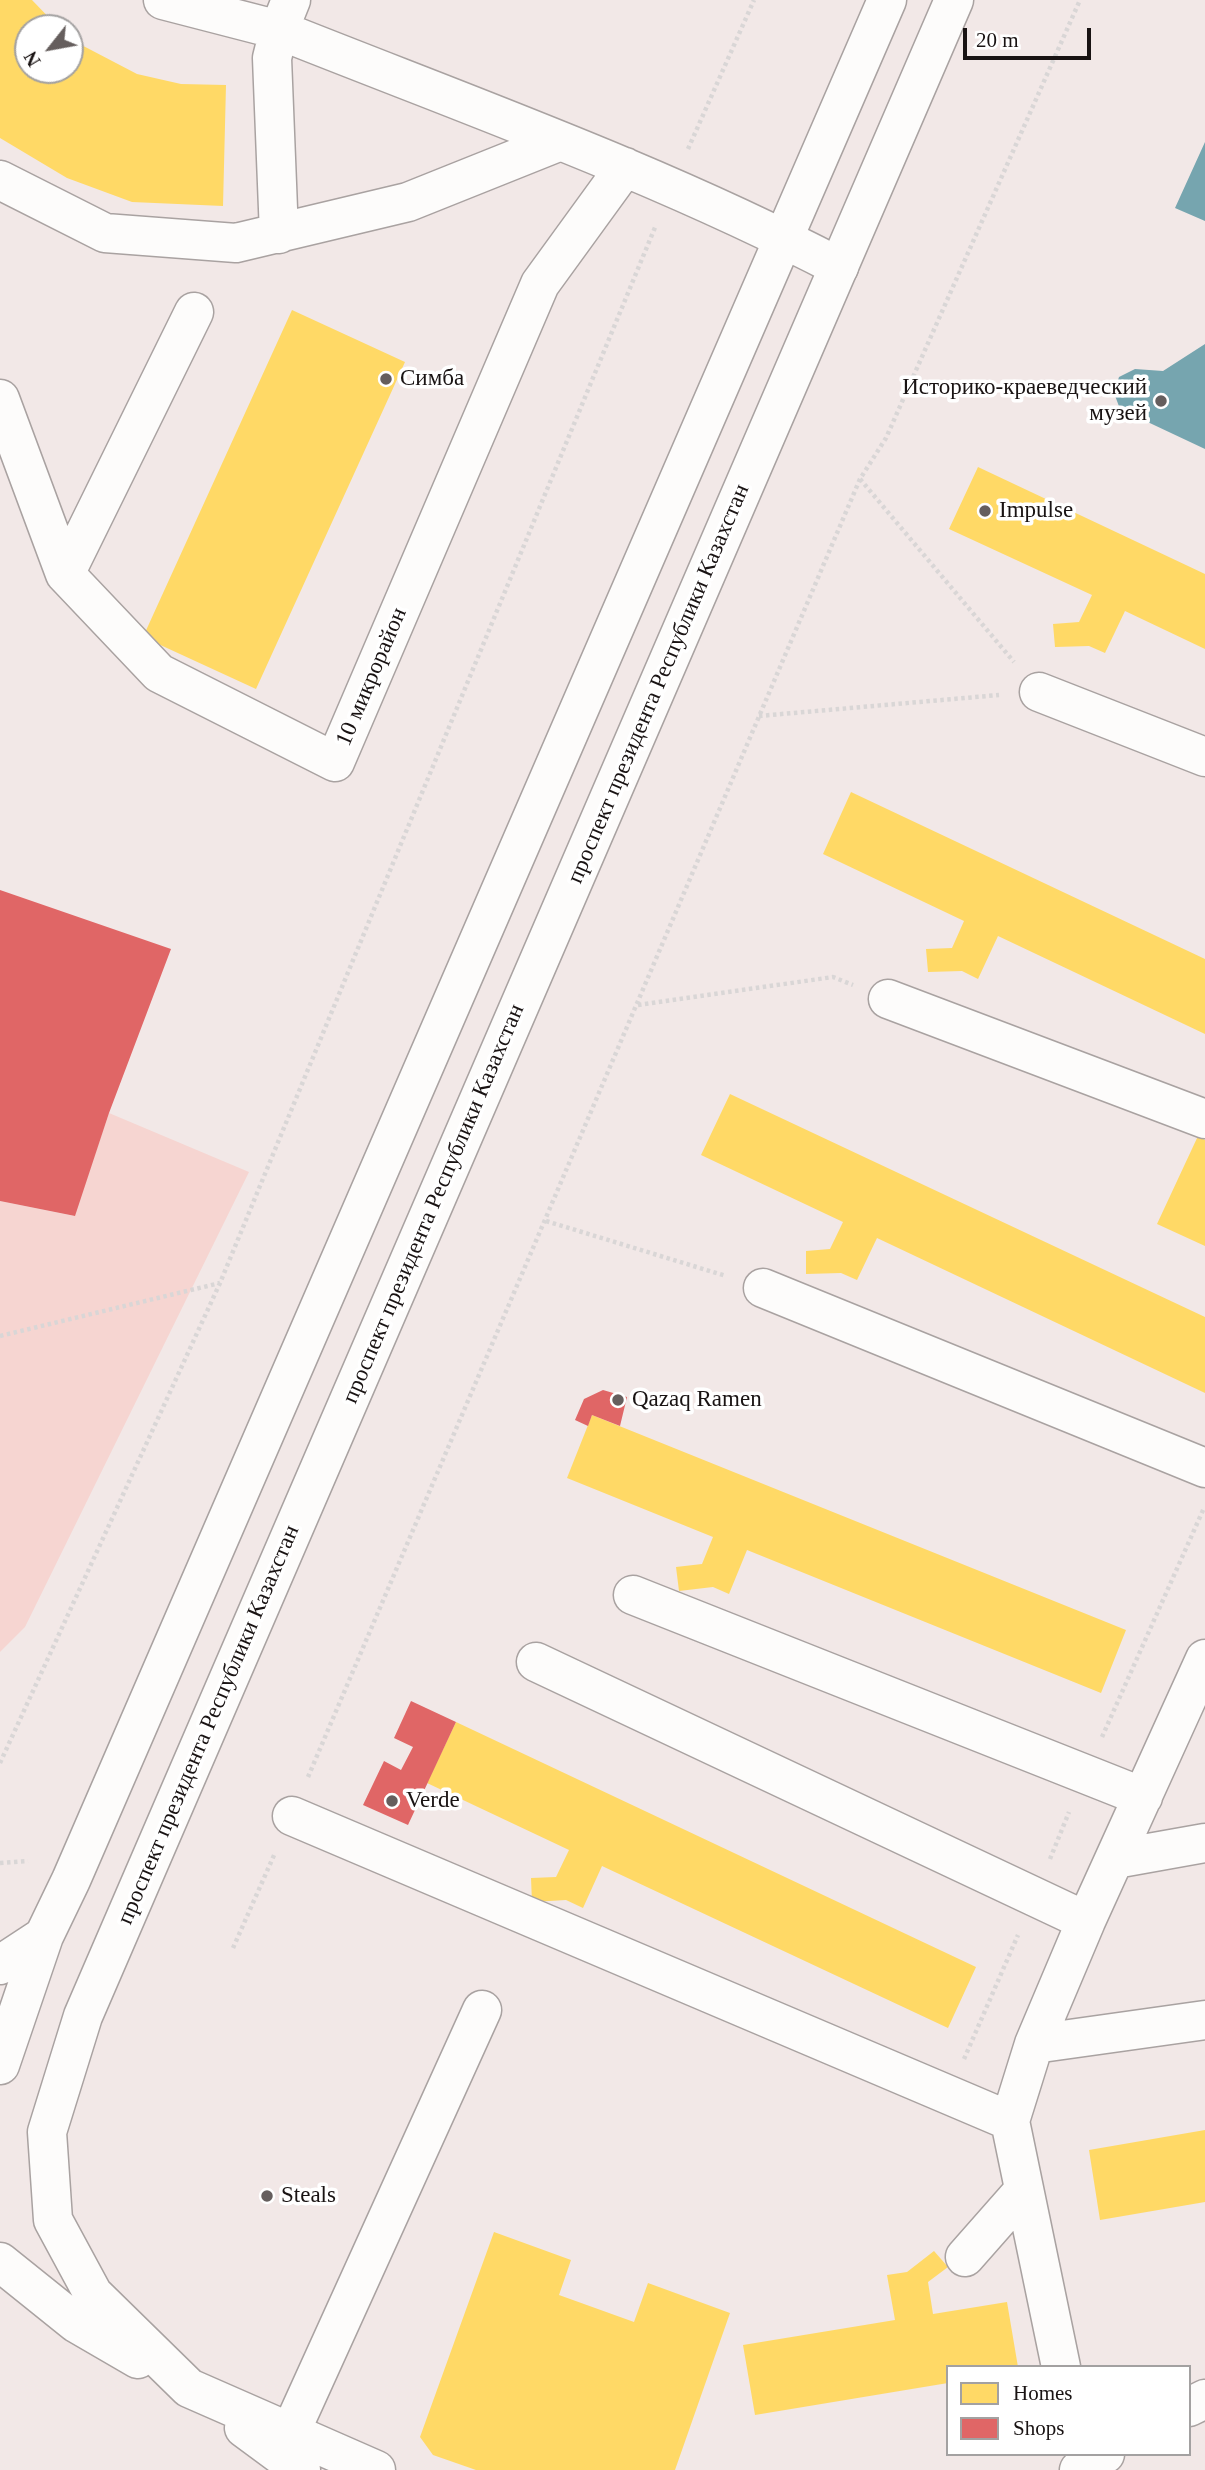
<!DOCTYPE html>
<html>
<head>
<meta charset="utf-8">
<style>
	body { margin:0 }
	#map { position:relative; width:1205px; height:2470px; overflow:hidden; background:#f2e8e7; font-family:Georgia,serif }
	canvas { display:block }
	.legend { position:absolute; left:946px; top:2365px; width:245px; height:91px; box-sizing:border-box; background:#fff; border:2px solid #a3a1a1; margin:0; padding:9px 12px; list-style:none; font-size:21px; color:#191313 }
	.legend li { display:flex; align-items:center; gap:14px; height:35px }
	.legend b { width:35px; border:2px solid #a3a1a1 }
	.north { position:absolute; left:14px; top:14px; width:70px; height:70px; box-sizing:border-box; background:#fff; border:2px solid #a3a1a1; border-radius:50%; rotate:239deg; font-size:19px; font-weight:700; line-height:28px; text-align:center; color:#191313 }
	.north::after { content:''; display:block; margin:auto; width:24px; height:32px; background:#655e5d; clip-path:polygon(50% 0,100% 100%,50% 72%,0 100%) }
	.scale { position:absolute; left:963px; top:28px; width:128px; height:32px; box-sizing:border-box; border:4px solid #191313; border-top:0; padding-left:9px; font-size:21px; line-height:24px; white-space:nowrap; color:#191313; -webkit-text-stroke:5px #fff; paint-order:stroke }
</style>
</head>
<body>
<div id="map">
<canvas width="1205" height="2470"></canvas>
<ul class="legend">
<li><b style="height:19px;background:#ffd966"></b>Homes</li>
<li><b style="height:19px;background:#e06666"></b>Shops</li>
</ul>
<div class="north">N</div>
<div class="scale">20 m</div>
</div>
<script>
const ctx = document.querySelector('canvas').getContext('2d');
ctx.lineJoin = 'round';
function fill(path, color) { ctx.fillStyle = color; ctx.fill(path, 'evenodd'); }
function strokePath(path, color, width, dash) { ctx.strokeStyle = color; ctx.lineWidth = width; ctx.lineCap = dash ? 'butt' : 'round'; ctx.setLineDash(dash || []); ctx.stroke(path); }
function label(font, color, halo, rows, align = 'center') {
  ctx.font = font + ' Georgia,serif'; ctx.lineWidth = 7; ctx.setLineDash([]); ctx.textBaseline = 'middle'; ctx.strokeStyle = halo; ctx.fillStyle = color; for (const [text, x, y, turn = 0] of rows) {
    ctx.save(); ctx.translate(x, y); ctx.rotate((+turn || 0) * Math.PI / 180); ctx.textAlign = isNaN(turn) ? turn : align; if (halo) ctx.strokeText(text, 0, 0); ctx.fillText(text, 0, 0); ctx.restore();
  }
}
const green = new Path2D(`
	M109,1113l140,59 -224,455 -25,25v-451l74,15z`);
const homes = new Path2D(`
	M0,0h32l27,28h-31v42h42v-31l67,35 44,10 45,1 -3,121 -91,-4 -65,-24 -67,-40z
	M292,310l113,52 -149,327 -113,-52z
	M978,467l227,107v75l-80,-38 -20,42 -16,-7 -34,1 -2,-23 26,-2 13,-27 -143,-66z
	M851,792l354,167v75l-207,-98 -20,43 -16,-8 -34,1 -2,-23 26,-1 12,-27 -141,-67z
	M730,1094l475,223v76l-328,-155 -20,42 -16,-7 -35,1v-23l24,-2 13,-27 -142,-67z
	M1198,1136l7,4v106l-48,-22z
	M592,1415l534,215 -25,63 -354,-143 -18,44 -16,-7 -34,4 -3,-24 26,-3 11,-27 -146,-59z
	M456,1722l520,245 -28,61 -346,-162 -19,42 -17,-8 -34,2 -1,-24 25,-1 13,-27 -142,-67z
	M1205,2130v72l-105,18 -11,-70z
	M494,2232l77,28 -12,35 75,27 14,-39 82,30 -55,157h-199l-43,-15 -13,-18z
	M934,2251l14,16 -20,15 5,32 74,-12 11,65h-70v16l-193,32 -12,-70 152,-25 -8,-45 20,-3z`);
const shops = new Path2D(`
	M0,890l171,59 -62,164 -34,103 -75,-15z
	M603,1390l24,7 -7,29 -28,-11 -4,11 -13,-6 9,-21z
	M411,1701l45,21 -48,103 -45,-20 21,-44 17,9 12,-23 -19,-9z`);
const public = new Path2D(`
	M1205,142v79l-30,-13z
	M1205,344v105l-85,-40 -6,-16 5,-16 16,-8 28,2z`);
const path = new Path2D(`
	M688,149l66,-149
	M860,479l154,183
	M759,716l240,-21
	M638,1005l195,-28 20,8
	M546,1221l180,55
	M0,1336l220,-53
	M1102,1737l102,-229
	M0,1763l220,-480 436,-1058
	M308,1777l552,-1298 26,-41 194,-438
	M1050,1859l19,-47
	M0,1863l28,-2
	M233,1948l42,-95
	M964,2059l54,-124`);
const minor = new Path2D(`
	M163,0l116,30 -7,28 7,176
	M291,0l-12,30c188,75 380,143 560,237
	M0,180l105,53 131,10 172,-41 150,-60
	M0,399l65,175 94,99 176,89 205,-478 85,-117
	M65,574l129,-262
	M1039,692l166,65
	M888,999l317,120
	M763,1288l442,180
	M633,1595l510,202
	M536,1662l550,259
	M292,1816l718,305
	M1115,1859l90,-16
	M1034,2044l171,-24
	M965,2257l59,-67
	M1061,2367l-51,-246 24,-77 52,-123 119,-262
	M291,2431l191,-421`);
const major = new Path2D(`
	M0,1965l44,-29
	M0,2065l44,-129 27,-56 816,-1880
	M0,2262l76,61 62,36
	M1189,2407l16,-8
	M244,2428l57,42
	M376,2470l-187,-82 -96,-94 -40,-74 -6,-88 36,-116 871,-2016
	M1079,2470l26,-16`);
const markers = [
	[386,379,7,"#655e5d"],
	[1161,401,7,"#655e5d"],
	[985,511,7,"#655e5d"],
	[618,1400,7,"#655e5d"],
	[392,1801,7,"#655e5d"],
	[267,2196,7,"#655e5d"]
];
const poiNames = [
	["Симба",400,379],
	["Историко-краеведческий",1147,388,"right"],
	["музей",1147,414,"right"],
	["Impulse",999,511],
	["Qazaq Ramen",632,1400],
	["Verde",406,1801],
	["Steals",281,2196]
];
const streetNames = [
	["10 микрорайон",372,677,-67],
	["проспект президента Республики Казахстан",659,684,-67],
	["проспект президента Республики Казахстан",434,1204,-67],
	["проспект президента Республики Казахстан",209,1725,-67]
];
fill(green, '#f6d5d1');
fill(homes, '#ffd966');
fill(shops, '#e06666');
fill(public, '#76a5af');
strokePath(minor, '#a9a2a1', 41);
strokePath(major, '#a9a2a1', 41);
strokePath(path, '#d9d6d6', 4.5, [3.5, 3.5]);
strokePath(minor, '#fdfcfb', 38);
strokePath(major, '#fdfcfb', 38);
for (const [x, y, r, color] of markers) { const dot = new Path2D(); dot.arc(x, y, r, 0, 2 * Math.PI); ctx.fillStyle = color; ctx.fill(dot); strokePath(dot, '#fff', 2.5); }
label('23px', '#191313', '#fff', poiNames, 'left');
label('23px', '#191313', '#fff', streetNames);
</script>
</body>
</html>
